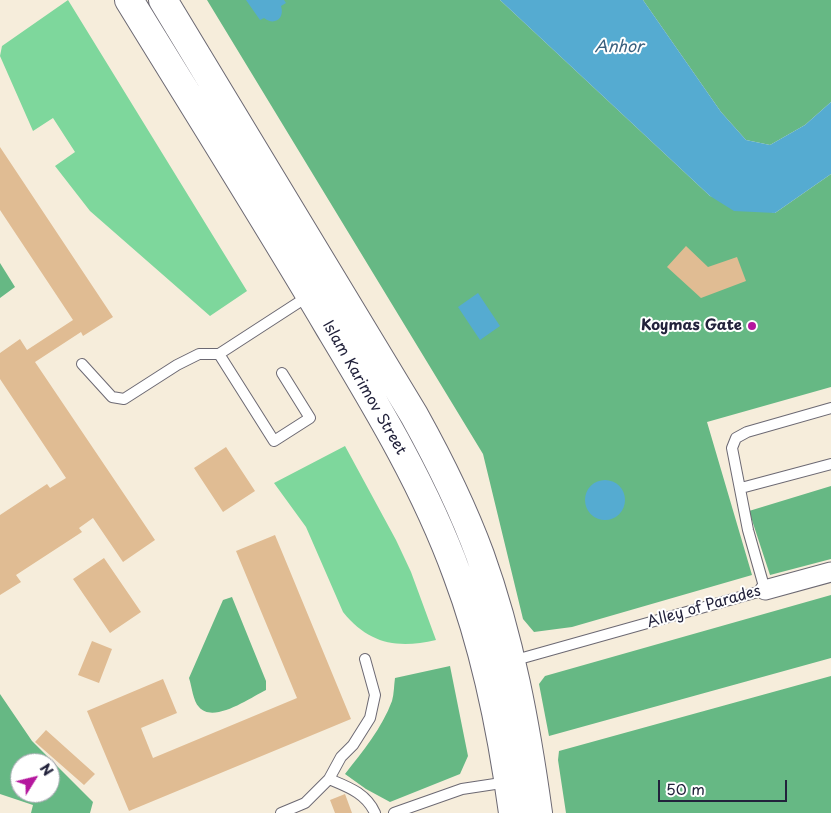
<!DOCTYPE html>
<html>
<head>
<meta charset="utf-8">
<style>
	body { margin:0 }
	#map { position:relative; width:831px; height:813px; overflow:hidden; background:#f6eddb; font-family:"Playpen Sans",sans-serif }
	canvas { display:block }
	.north { position:absolute; left:10px; top:753px; width:50px; height:50px; box-sizing:border-box; background:#fff; border:1px solid #a7a7b1; border-radius:50%; rotate:54deg; font-size:14px; font-weight:700; line-height:20px; text-align:center; color:#22223b }
	.north::after { content:''; display:block; margin:auto; width:18px; height:22px; background:#b5179e; clip-path:polygon(50% 0,100% 100%,50% 72%,0 100%) }
	.scale { position:absolute; left:658px; top:780px; width:129px; height:22px; box-sizing:border-box; border:2px solid #22223b; border-top:0; padding-left:6px; font-size:15px; line-height:18px; white-space:nowrap; color:#22223b; -webkit-text-stroke:4px #fff; paint-order:stroke }
</style>
</head>
<body>
<div id="map">
<canvas width="831" height="813"></canvas>
<div class="north">N</div>
<div class="scale">50 m</div>
</div>
<script>
const ctx = document.querySelector('canvas').getContext('2d');
ctx.lineJoin = 'round';
function fill(path, color) { ctx.fillStyle = color; ctx.fill(path, 'evenodd'); }
function strokePath(path, color, width, dash) { ctx.strokeStyle = color; ctx.lineWidth = width; ctx.lineCap = dash ? 'butt' : 'round'; ctx.setLineDash(dash || []); ctx.stroke(path); }
function label(font, color, halo, rows, align = 'center') {
  ctx.font = font + ' "Playpen Sans",sans-serif'; ctx.lineWidth = 4; ctx.setLineDash([]); ctx.textBaseline = 'middle'; ctx.strokeStyle = halo; ctx.fillStyle = color; for (const [text, x, y, turn = 0] of rows) {
    ctx.save(); ctx.translate(x, y); ctx.rotate((+turn || 0) * Math.PI / 180); ctx.textAlign = isNaN(turn) ? turn : align; if (halo) ctx.strokeText(text, 0, 0); ctx.fillText(text, 0, 0); ctx.restore();
  }
}
const green = new Path2D(`
	M68,0l179,291 -37,25 -120,-105 -35,-45 20,-14 -22,-34 -20,13 -33,-75 2,-10z
	M345,446l51,94 15,32 25,68c-39,9 -67,4 -93,-28l-37,-85 -32,-44z`);
const forest = new Path2D(`
	M207,0h293l210,196 65,17 56,-39v213l-124,35 45,153 -180,52 -38,5 -11,-13 -40,-165z
	M643,0h188v102l-26,23 -35,20 -24,-5 -25,-28z
	M0,263l15,24 -15,11z
	M831,486v73l-61,16 -21,-64z
	M831,595v63l-282,78 -10,-52 6,-8z
	M232,597l34,84v9c-16,8 -53,34 -67,17 -6,-6 -7,-20 -10,-29l34,-78z
	M450,666l18,90 -8,18 -70,28 -24,-13 -21,-15c18,-23 37,-46 47,-73 2,-7 2,-16 3,-23z
	M831,676v137h-265l-8,-53 1,-9z
	M0,694l32,47 61,61 -3,11h-59l2,-8 -33,-11zM20,763h30v30h-30z`);
const water = new Path2D(`
	M246,0h38l2,3 -5,3c4,13 -7,20 -17,12l-4,2z
	M500,0h143l78,112 25,28 24,5 35,-20 26,-23v72l-56,39 -41,-2 -24,-15z
	M478,293l22,33 -20,14 -22,-33z
	M585 500a20 20 0 1 1 40 0a20 20 0 1 1-40 0Z`);
const building = new Path2D(`
	M0,147l113,170 -30,19 -2,-4 -46,30 120,178 -32,22 -30,-44 -14,10 3,4 -66,43 5,7 -21,13v-80l47,-31 3,4 16,-10 -66,-99v-26l20,-14 7,11 46,-30 -73,-110z
	M686,246l22,21 29,-10 9,24 -45,17 -34,-31z
	M226,447l29,44 -32,21 -29,-44z
	M275,535l76,184 -222,92 -42,-100 76,-32 14,34 -36,15 12,30 144,-60 -61,-147z
	M104,558l37,54 -31,21 -37,-54z
	M92,641l20,8 -13,34 -21,-8z
	M46,730l49,44 -11,11 -49,-43z
	M345,794l7,19h-17l-5,-13z`);
const lane = new Path2D(`
	M219,354l55,87 36,-23 -28,-45
	M82,364l30,33 12,2 53,-34 22,-11h20l91,-59
	M741,488l90,-24
	M512,661l253,-71 -17,-60 -16,-82 4,-10 11,-6 84,-24
	M329,779c19,8 37,14 46,34
	M281,813l24,-10 24,-24 12,-22 12,-12 17,-27 5,-23 -10,-36
	M394,813l68,-24 46,-7`);
const street = new Path2D(`
	M765,590l66,-18`);
const primary = new Path2D(`
	M129,0c67,109 135,217 200,327 48,80 96,159 128,247 29,77 45,157 56,239
	M163,0l251,415c25,45 48,91 66,140 30,83 46,171 58,258`);
const markers = [
	[752,326,5,"#b5179e"]
];
const poiNames = [
	["Koymas Gate",742,326]
];
const streetNames = [
	["Islam Karimov Street",364,388,60],
	["Alley of Parades",704,607,-16]
];
const waterNames = [
	["Anhor",619,48]
];
fill(green, '#7ed79c');
fill(forest, '#66b884');
fill(water, '#55abd1');
fill(building, '#e0bc93');
strokePath(lane, '#6c6973', 12);
strokePath(street, '#6c6973', 21);
strokePath(primary, '#6c6973', 30);
strokePath(lane, '#fff', 10);
strokePath(street, '#fff', 19);
strokePath(primary, '#fff', 28);
for (const [x, y, r, color] of markers) { const dot = new Path2D(); dot.arc(x, y, r, 0, 2 * Math.PI); ctx.fillStyle = color; ctx.fill(dot); strokePath(dot, '#fff', 2); }
label('bold 15px', '#22223b', '#fff', poiNames, 'right');
label('15px', '#22223b', '#fff', streetNames);
label('italic 16px', '#39607e', '#fff', waterNames);
</script>
</body>
</html>
